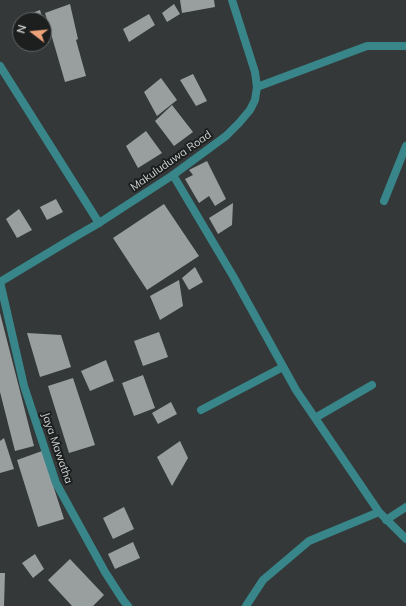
<!DOCTYPE html>
<html>
<head>
<meta charset="utf-8">
<style>
	body { margin:0 }
	#map { position:relative; width:406px; height:606px; overflow:hidden; background:#343838; font-family:Mulish,sans-serif }
	canvas { display:block }
	.north { position:absolute; left:12px; top:12px; width:40px; height:40px; box-sizing:border-box; background:#1d1f1f; border:1px solid #646767; border-radius:50%; rotate:286deg; font-size:11px; font-weight:700; line-height:16px; text-align:center; color:#cfd2d2 }
	.north::after { content:''; display:block; margin:auto; width:14px; height:18px; background:#efa378; clip-path:polygon(50% 0,100% 100%,50% 72%,0 100%) }
</style>
</head>
<body>
<div id="map">
<canvas width="406" height="606"></canvas>
<div class="north">N</div>
</div>
<script>
const ctx = document.querySelector('canvas').getContext('2d');
ctx.lineJoin = 'round';
function fill(path, color) { ctx.fillStyle = color; ctx.fill(path, 'evenodd'); }
function strokePath(path, color, width, dash) { ctx.strokeStyle = color; ctx.lineWidth = width; ctx.lineCap = dash ? 'butt' : 'round'; ctx.setLineDash(dash || []); ctx.stroke(path); }
function label(font, color, halo, rows, align = 'center') {
  ctx.font = font + ' Mulish,sans-serif'; ctx.lineWidth = 4; ctx.setLineDash([]); ctx.textBaseline = 'middle'; ctx.strokeStyle = halo; ctx.fillStyle = color; for (const [text, x, y, turn = 0] of rows) {
    ctx.save(); ctx.translate(x, y); ctx.rotate((+turn || 0) * Math.PI / 180); ctx.textAlign = isNaN(turn) ? turn : align; if (halo) ctx.strokeText(text, 0, 0); ctx.fillText(text, 0, 0); ctx.restore();
  }
}
const building = new Path2D(`
	M180,0h34l1,7 -33,6z
	M70,4l8,35 -2,1 10,36 -21,6 -20,-69z
	M174,4l6,10 -13,8 -5,-9z
	M40,10l3,10h-23l-1,-2z
	M149,14l6,11 -26,17 -6,-13z
	M44,24l5,16 -5,2z
	M193,74l14,27 -11,5 -16,-26z
	M161,78l16,22 -20,16 -13,-24z
	M172,105l21,27 -19,14 -19,-25z
	M146,131l16,22 -24,15 -12,-22z
	M207,161l19,38 -11,7 -6,-10 -10,7 -14,-24 8,-4 -4,-5z
	M56,199l7,13 -16,8 -7,-13z
	M233,203l-1,22 -14,9 -9,-16z
	M164,204l35,52 -52,34 -34,-52z
	M19,209l13,21 -15,8 -11,-19z
	M195,267l8,15 -14,8 -7,-12z
	M179,280l4,26 -23,14 -10,-24z
	M0,313l34,133 -19,5 -15,-59z
	M159,332l9,25 -25,9 -9,-25z
	M27,333l34,2 10,32 -31,10z
	M106,360l8,21 -24,10 -9,-20z
	M143,375l12,33 -21,8 -12,-33z
	M73,378l22,67 -26,8 -21,-67z
	M171,402l6,12 -19,10 -6,-11z
	M4,438l10,31 -14,4v-32z
	M180,441l8,17 -16,28 -15,-29z
	M42,451l22,68 -26,8 -21,-67z
	M124,507l10,22 -21,10 -10,-21z
	M133,542l7,16 -25,11 -7,-15z
	M35,554l9,15 -11,9 -11,-15z
	M70,559l34,36 -11,11h-21l-24,-26z
	M0,573h5l-1,33h-4z`);
const service = new Path2D(`
	M0,66l99,157`);
const minor = new Path2D(`
	M257,87l110,-41h39
	M173,175l60,101 63,114 83,122 27,27
	M384,201l22,-55
	M0,282l24,104 32,97 49,89 18,28 5,6
	M201,410l82,-43
	M315,418l57,-33
	M386,520l20,-13
	M246,606l17,-26 46,-39 70,-29`);
const tertiary = new Path2D(`
	M0,282l73,-44 26,-15 74,-48 53,-39 13,-13 11,-13 5,-10 2,-13 -2,-15 -23,-72`);
const streetNames = [
	["Makuluduwa Road",171,161,-35],
	["Jaya Mawatha",57,448,71]
];
fill(building, '#999f9f');
strokePath(service, '#38868a', 8);
strokePath(minor, '#38868a', 8);
strokePath(tertiary, '#38868a', 8);
label('11px', '#cfd2d2', '#1d1f1f', streetNames);
</script>
</body>
</html>
